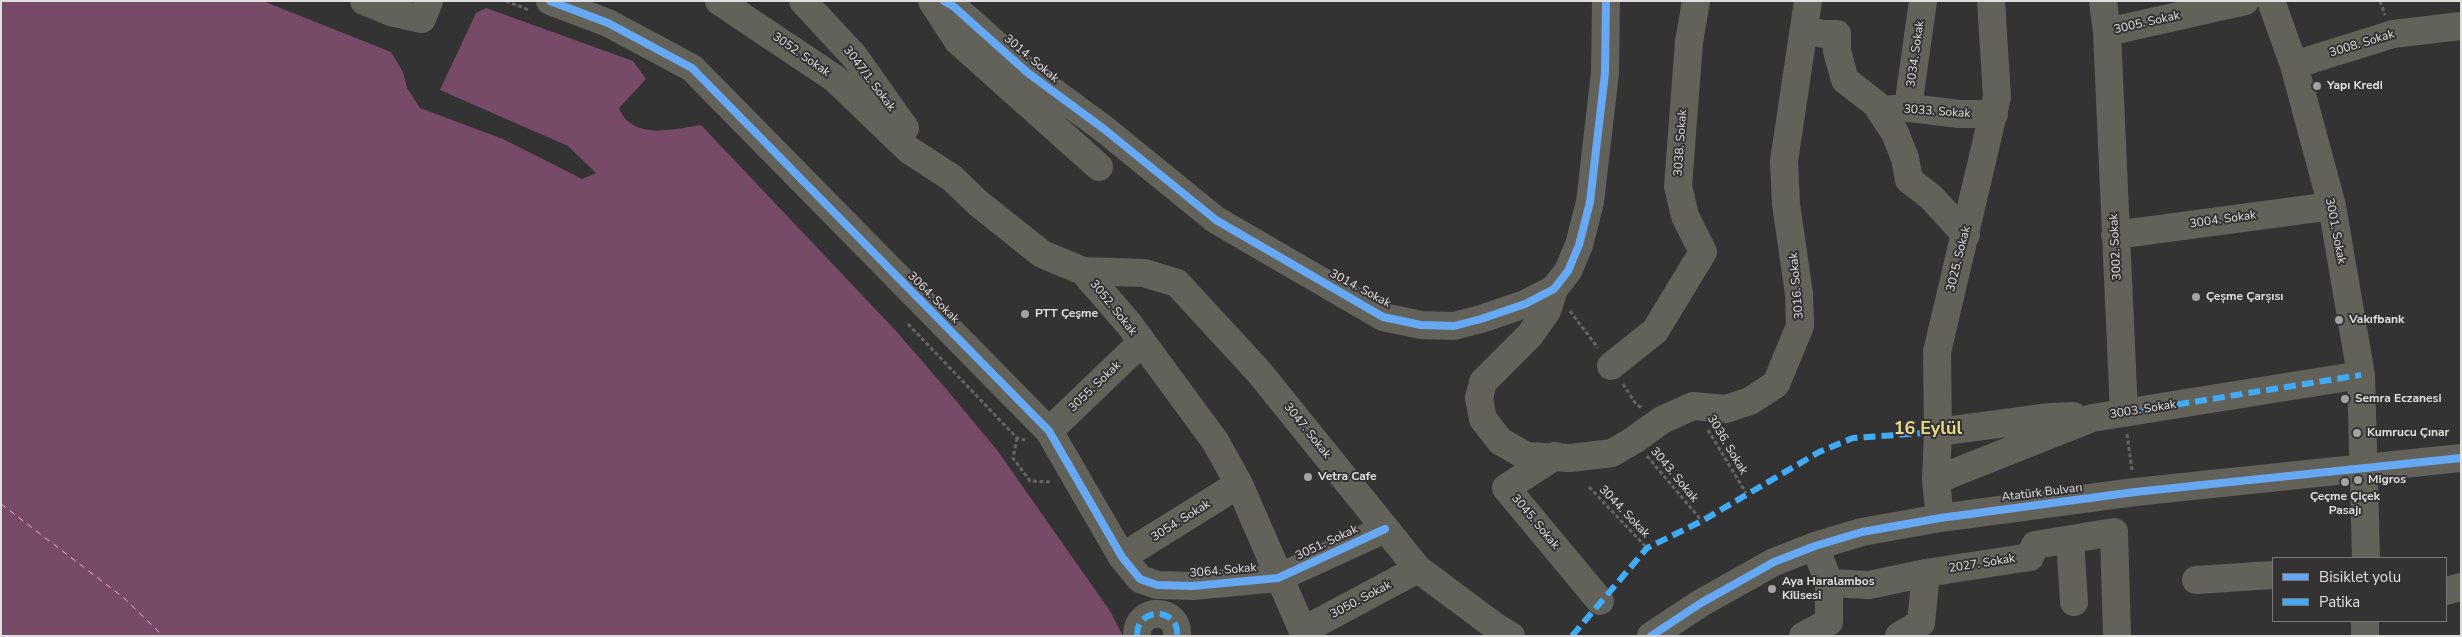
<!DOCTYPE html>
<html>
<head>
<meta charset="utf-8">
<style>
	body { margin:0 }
	#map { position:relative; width:2462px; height:637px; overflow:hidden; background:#343334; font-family:"Nunito Sans",sans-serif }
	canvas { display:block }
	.frame { position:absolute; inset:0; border:2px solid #e0dedf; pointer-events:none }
	.legend { position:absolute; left:2272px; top:557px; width:175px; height:65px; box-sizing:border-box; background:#353234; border:1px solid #797778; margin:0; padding:6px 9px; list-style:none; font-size:15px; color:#e0dedf }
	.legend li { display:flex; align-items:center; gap:10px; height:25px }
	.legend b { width:25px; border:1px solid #797778 }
</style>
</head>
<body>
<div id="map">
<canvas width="2462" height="637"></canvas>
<div class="frame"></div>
<ul class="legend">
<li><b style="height:6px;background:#66a8f1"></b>Bisiklet yolu</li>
<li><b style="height:6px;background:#42abf6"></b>Patika</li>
</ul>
</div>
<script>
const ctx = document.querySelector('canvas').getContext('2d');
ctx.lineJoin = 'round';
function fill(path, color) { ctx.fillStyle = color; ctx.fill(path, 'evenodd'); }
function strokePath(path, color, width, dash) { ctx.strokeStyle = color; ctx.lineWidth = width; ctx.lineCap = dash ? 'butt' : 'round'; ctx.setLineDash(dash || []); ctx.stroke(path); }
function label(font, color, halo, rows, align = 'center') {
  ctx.font = font + ' "Nunito Sans",sans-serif'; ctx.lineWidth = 4; ctx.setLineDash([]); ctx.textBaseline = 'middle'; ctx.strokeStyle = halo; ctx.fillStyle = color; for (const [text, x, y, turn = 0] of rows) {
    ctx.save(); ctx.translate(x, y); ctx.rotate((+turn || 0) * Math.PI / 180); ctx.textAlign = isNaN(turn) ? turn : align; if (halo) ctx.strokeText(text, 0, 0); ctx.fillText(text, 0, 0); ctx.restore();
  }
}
const water = new Path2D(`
	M1,1h262l128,51 12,20 4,16 13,20 83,31 79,40 14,-6 -28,-27 -128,-56 36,-77 10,-5 147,53 13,18 -27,29c13,33 54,21 82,17l195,206 46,53 55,66 113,161 13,25h-1122z`);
const ferry = new Path2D(`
	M1,504l123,94 39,38`);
const path = new Path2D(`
	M506,1l23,9
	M2380,1l5,14
	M1570,311l28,37
	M908,324l109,114 8,2
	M1623,384l13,20 6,4
	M1708,430l38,63
	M2127,434l5,36
	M1017,438l-4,20 17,23 20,1
	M1647,456l55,65
	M1589,487l58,61`);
const minor = new Path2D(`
	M364,1l27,11 31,7 7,-18
	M550,1l58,22 84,45 357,363 73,126 18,22 17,6 36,1 85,-8 107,-49
	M719,1l115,77 75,72 43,28 26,25 64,51 41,17 46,53 86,117 24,43 66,152
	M803,1l51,55 51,72
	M932,1l26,40 141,126
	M944,1l9,5 75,67 76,56 112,91 167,97 38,8 33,1 27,-7 44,-15 29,-15 14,-18 11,-26 11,-43 15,-129 1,-72
	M2103,1l4,31 17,381
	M2271,1l23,64 38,141 29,169 5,183
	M1804,29l19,5h14v17l8,29 31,24 19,29 10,25 4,22 22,17 35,38
	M2107,32l138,-31
	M2294,65l99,-31 68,-8
	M1910,108v-15l13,-92
	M1880,110l30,-2 49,6h35
	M2115,235l217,-29
	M1083,271l61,2 33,10 82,89 159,197 78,58 15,9
	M1554,289l-7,22 -17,24 -47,47 -4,16 4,21 17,22 26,15 45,2 41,-5 22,-13 28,-20 31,-14 33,3 24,-8 26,-17 24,-58 -1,-32 -13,-90 -2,-43 24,-160
	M1611,366l44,-35 48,-79 -18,-36 -7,-30 11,-144 7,-41
	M1049,431l92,-88
	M1938,432l112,-15 23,-1
	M1555,456l-49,32 94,113
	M1936,480l156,-62 269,-43
	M1940,518l-4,-38 2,-48 -1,-80 60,-255 -6,-96
	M2070,540l4,62
	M1122,557l117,-73
	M2196,580l77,-5
	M1829,583l40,2 57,-12 104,-16 5,-12 79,-13 3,104
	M2446,591l15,-4
	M1304,630l114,-61
	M1137,636c-1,-30 43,-29 40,0
	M1651,636l50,-33 73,-41 41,-16 47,-14 78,-14 195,-26 326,-34
	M1803,636l26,-14v-39l-14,-37
	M1899,636l22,-13 5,-50
	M2365,636v-15`);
const quiet = new Path2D(`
	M2124,413l237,-38
	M1137,636c-1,-30 43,-29 40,0
	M1572,636l75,-88 55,-27 117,-69 34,-14 85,-6`);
const cycleway = new Path2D(`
	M550,1l58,22 84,45 357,363 73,126 18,22 17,6 36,1 85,-8 107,-49
	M944,1l9,5 75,67 76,56 112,91 167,97 38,8 33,1 27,-7 44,-15 29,-15 14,-18 11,-26 11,-43 15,-129 1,-72
	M1651,636l50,-33 73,-41 41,-16 47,-14 78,-14 195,-26 326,-34`);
const markers = [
	[2317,86,5,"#a4a2a3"],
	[2196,297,5,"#a4a2a3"],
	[1025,314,5,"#a4a2a3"],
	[2339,320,5,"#a4a2a3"],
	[2345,399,5,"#a4a2a3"],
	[2357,433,5,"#a4a2a3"],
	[1308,477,5,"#a4a2a3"],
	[2358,480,5,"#a4a2a3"],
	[2345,482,5,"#a4a2a3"],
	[1772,589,5,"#a4a2a3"]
];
const streetNames = [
	["3005. Sokak",2147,23,-13],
	["3008. Sokak",2362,44,-17],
	["3034. Sokak",1916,54,-82],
	["3052. Sokak",801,55,35],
	["3014. Sokak",1031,59,40],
	["3047/1. Sokak",869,79,53],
	["3033. Sokak",1937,112,4],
	["3038. Sokak",1681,143,-86],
	["3004. Sokak",2223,220,-8],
	["3001. Sokak",2335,231,79],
	["3002. Sokak",2116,247,-93],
	["3025. Sokak",1959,259,-76],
	["3016. Sokak",1797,286,-95],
	["3014. Sokak",1360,289,28],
	["3064. Sokak",933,298,45],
	["3052. Sokak",1113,308,51],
	["3055. Sokak",1095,387,-44],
	["3003. Sokak",2143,410,-9],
	["3047. Sokak",1307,431,51],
	["3036. Sokak",1727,445,59],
	["3043. Sokak",1674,475,50],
	["Atatürk Bulvarı",2042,493,-7],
	["3044. Sokak",1624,512,46],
	["3054. Sokak",1181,521,-32],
	["3045. Sokak",1535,522,50],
	["3051. Sokak",1327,543,-25],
	["2027. Sokak",1982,564,-9],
	["3064. Sokak",1223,571,-5],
	["3050. Sokak",1361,600,-28]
];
const poiNames = [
	["Yapı Kredi",2327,86],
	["Çeșme Çarșısı",2206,297],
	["PTT Çeşme",1035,314],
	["Vakıfbank",2349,320],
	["Semra Eczanesi",2355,399],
	["Kumrucu Çınar",2367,433],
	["Vetra Cafe",1318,477],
	["Migros",2368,480],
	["Çeçme Çiçek",2345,497,"center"],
	["Pasajı",2345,511,"center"],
	["Aya Haralambos",1782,582],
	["Kilisesi",1782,596]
];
const districtNames = [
	["16 Eylül",1928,430]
];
fill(water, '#774a67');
strokePath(ferry, '#f9aadc', 1, [6, 5]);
strokePath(path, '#646460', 3, [4, 2.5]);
strokePath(minor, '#62615a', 28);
strokePath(quiet, '#42abf6', 6, [12, 6]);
strokePath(cycleway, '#66a8f1', 8);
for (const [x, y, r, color] of markers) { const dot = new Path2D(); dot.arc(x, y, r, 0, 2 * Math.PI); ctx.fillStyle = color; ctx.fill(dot); strokePath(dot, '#353234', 2); }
label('12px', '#e0dedf', '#353234', streetNames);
label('bold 12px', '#e0dedf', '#353234', poiNames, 'left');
label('bold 18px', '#e5db8d', '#353234', districtNames);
</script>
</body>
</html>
